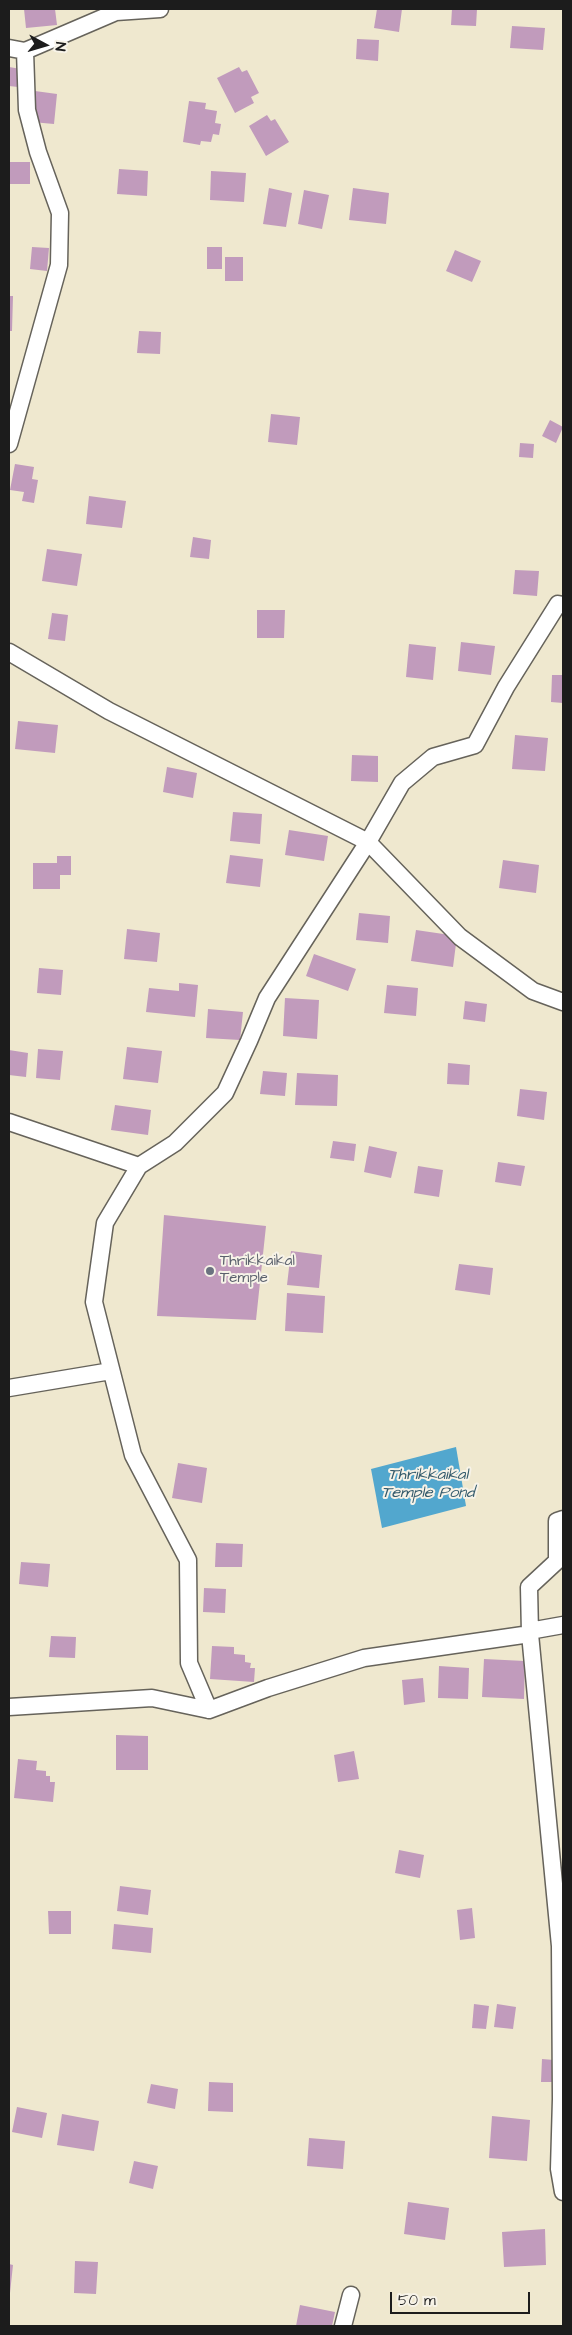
<!DOCTYPE html>
<html>
<head>
<meta charset="utf-8">
<style>
	body { margin:0 }
	#map { position:relative; width:572px; height:2335px; overflow:hidden; background:#efe8cf; font-family:"Architects Daughter",sans-serif }
	canvas { display:block }
	.frame { position:absolute; inset:0; border:10px solid #1c1c1c; pointer-events:none }
	.north { position:absolute; left:20px; top:20px; width:50px; height:50px; -webkit-text-stroke:4px #f7f3e8; paint-order:stroke; rotate:96deg; font-size:14px; font-weight:700; line-height:20px; text-align:center; color:#1c1c1c }
	.north::after { content:''; display:block; margin:auto; width:18px; height:22px; background:#1c1c1c; clip-path:polygon(50% 0,100% 100%,50% 72%,0 100%) }
	.scale { position:absolute; left:390px; top:2292px; width:140px; height:22px; box-sizing:border-box; border:2px solid #1c1c1c; border-top:0; padding-left:6px; font-size:15px; line-height:18px; white-space:nowrap; color:#1c1c1c; -webkit-text-stroke:4px #f7f3e8; paint-order:stroke }
</style>
</head>
<body>
<div id="map">
<canvas width="572" height="2335"></canvas>
<div class="frame"></div>
<div class="north">N</div>
<div class="scale">50 m</div>
</div>
<script>
const ctx = document.querySelector('canvas').getContext('2d');
ctx.lineJoin = 'round';
function fill(path, color) { ctx.fillStyle = color; ctx.fill(path, 'evenodd'); }
function strokePath(path, color, width, dash) { ctx.strokeStyle = color; ctx.lineWidth = width; ctx.lineCap = dash ? 'butt' : 'round'; ctx.setLineDash(dash || []); ctx.stroke(path); }
function label(font, color, halo, rows, align = 'center') {
  ctx.font = font + ' "Architects Daughter",sans-serif'; ctx.lineWidth = 4; ctx.setLineDash([]); ctx.textBaseline = 'middle'; ctx.strokeStyle = halo; ctx.fillStyle = color; for (const [text, x, y, turn = 0] of rows) {
    ctx.save(); ctx.translate(x, y); ctx.rotate((+turn || 0) * Math.PI / 180); ctx.textAlign = isNaN(turn) ? turn : align; if (halo) ctx.strokeText(text, 0, 0); ctx.fillText(text, 0, 0); ctx.restore();
  }
}
const water = new Path2D(`
	M456,1447l10,59 -84,22 -11,-59z`);
const building = new Path2D(`
	M24,9h31l2,16 -31,3z
	M377,9h25l-3,23 -25,-4z
	M452,9h25l-1,17 -25,-1z
	M512,26l33,2 -2,22 -33,-2z
	M357,39l22,1 -1,21 -22,-2z
	M9,67l12,2 -3,18 -9,-1z
	M239,67l3,5 5,-2 12,23 -8,4 3,6 -19,10 -18,-35z
	M35,91l22,3 -3,30 -22,-2z
	M189,101l17,2 -1,6 12,2 -2,12 6,1 -2,11 -6,-1 -2,8 -10,-1 -1,4 -17,-3z
	M267,115l4,6 4,-2 14,23 -23,14 -17,-30z
	M9,162h21v22h-21z
	M119,169l29,2 -1,25 -30,-2z
	M211,171l35,2 -2,29 -34,-2z
	M269,188l23,5 -6,34 -23,-3z
	M353,188l36,5 -3,31 -37,-4z
	M304,190l25,5 -7,34 -24,-5z
	M32,247l17,1 -2,23 -17,-2z
	M207,247h15v22h-15z
	M455,250l26,11 -9,21 -26,-11z
	M225,257h18v24h-18z
	M9,296h4l-1,35h-3z
	M139,331l22,1 -1,22 -23,-1z
	M271,414l29,3 -3,28 -29,-3z
	M550,420l13,7 -7,16 -14,-7z
	M520,443l14,1 -1,14 -14,-1z
	M15,464l19,3 -2,12 6,1 -4,23 -12,-2 2,-9 -14,-2z
	M89,496l37,5 -4,27 -36,-4z
	M193,537l18,3 -2,19 -19,-2z
	M47,549l35,5 -5,32 -35,-5z
	M515,570l24,1 -2,25 -24,-2z
	M257,610h28l-1,28h-27z
	M52,613l16,2 -3,26 -17,-2z
	M461,642l34,4 -4,29 -33,-4z
	M409,644l27,3 -3,33 -27,-3z
	M552,675h11v28l-12,-1z
	M18,721l40,4 -3,28 -40,-4z
	M515,735l33,3 -3,33 -33,-2z
	M352,755l26,1v26l-27,-1z
	M167,767l30,6 -4,25 -30,-6z
	M233,812l29,2 -2,30 -30,-3z
	M289,830l39,6 -4,25 -39,-6z
	M230,855l33,4 -3,28 -34,-4z
	M57,856h14v19h-11v14h-27v-26h24z
	M503,860l36,5 -3,28 -37,-5z
	M359,913l31,3 -2,27 -32,-3z
	M127,929l33,4 -3,29 -33,-3z
	M416,930l41,6 -4,31 -42,-6z
	M314,954l42,15 -8,22 -42,-15z
	M39,968l24,2 -2,25 -24,-2z
	M179,983l19,2 -3,32 -49,-5 3,-24 30,3z
	M387,985l31,3 -2,28 -32,-3z
	M285,998l34,2 -2,39 -34,-3z
	M465,1001l22,3 -2,18 -22,-3z
	M208,1009l35,3 -3,28 -34,-2z
	M127,1047l35,4 -4,32 -35,-4z
	M38,1049l25,2 -3,29 -24,-2z
	M9,1050l19,3 -2,24 -17,-2z
	M448,1063l22,2 -1,20 -22,-1z
	M263,1071l24,2 -2,23 -25,-2z
	M297,1073l41,2 -1,31 -42,-1z
	M520,1089l27,3 -3,28 -27,-4z
	M115,1105l36,5 -3,25 -37,-5z
	M333,1141l23,3 -2,17 -24,-3z
	M369,1146l28,6 -6,26 -27,-6z
	M498,1162l27,4 -4,20 -26,-4z
	M418,1166l25,4 -4,27 -25,-4z
	M164,1215l102,11 -10,94 -99,-4z
	M291,1251l31,4 -3,33 -32,-3z
	M459,1264l34,4 -3,27 -35,-5z
	M287,1293l38,3 -2,37 -38,-2z
	M178,1463l29,5 -5,35 -30,-5z
	M216,1543l27,1 -1,23h-27z
	M21,1562l29,2 -2,23 -29,-3z
	M204,1588l22,1 -1,24 -22,-1z
	M51,1636l25,1 -1,21 -26,-1z
	M212,1646l22,1v7l11,1v7l6,1 -1,5h5l-1,14 -44,-3z
	M484,1659l41,2 -1,38 -42,-2z
	M439,1666l30,2 -1,31 -30,-1z
	M423,1678l2,24 -21,3 -2,-25z
	M116,1735l32,1v34h-32z
	M354,1751l5,28 -21,3 -4,-27z
	M18,1759l19,2 -1,9 10,1v5h4v6h5l-2,20 -39,-4z
	M399,1850l25,5 -4,23 -25,-5z
	M120,1886l31,4 -3,25 -31,-4z
	M472,1908l3,30 -15,2 -3,-30z
	M48,1911h23v23h-22z
	M114,1924l39,4 -2,25 -39,-4z
	M474,2004l15,2 -3,23 -14,-1z
	M497,2004l19,3 -3,22 -19,-2z
	M542,2059l12,1 -1,22h-12z
	M209,2082l24,1v29l-25,-1z
	M151,2084l27,5 -3,20 -28,-6z
	M17,2107l30,6 -5,25 -30,-6z
	M62,2114l37,7 -5,30 -37,-6z
	M492,2116l38,4 -3,41 -38,-3z
	M309,2138l36,3 -2,28 -36,-3z
	M134,2161l24,5 -5,23 -24,-6z
	M408,2202l41,6 -4,32 -41,-6z
	M545,2229l1,36 -42,2 -2,-35z
	M75,2261l23,1 -2,32 -22,-1z
	M9,2264l4,1 -3,28h-1z
	M300,2305l35,7 -3,14h-36z`);
const street = new Path2D(`
	M9,48l16,3 91,-39 44,-3
	M9,444l50,-179 1,-52 -22,-61 -11,-42 -2,-59
	M9,652l100,59 259,131 92,95 73,54 30,11
	M9,1122l130,44 36,-23 50,-50 24,-52 18,-43 101,-156 34,-59 31,-26 42,-12 31,-58 52,-83 5,1
	M139,1166l-34,57 -11,79 39,153 55,105 1,103 20,47
	M9,1388l102,-17
	M563,1519l-6,2v40l-28,26 1,47 30,312 1,153 -2,70 4,23
	M9,1707l143,-9 57,12 59,-22 96,-30 166,-24 5,-4 28,-5
	M343,2326l8,-31`);
const markers = [
	[210,1271,5,"#6b7280"]
];
const worshipNames = [
	["Thrikkaikal",220,1262],
	["Temple",220,1279]
];
const waterNames = [
	["Thrikkaikal",428,1476],
	["Temple Pond",428,1494]
];
fill(water, '#52a7ce');
fill(building, '#c19bbc');
strokePath(street, '#66635b', 19);
strokePath(street, '#fff', 16);
for (const [x, y, r, color] of markers) { const dot = new Path2D(); dot.arc(x, y, r, 0, 2 * Math.PI); ctx.fillStyle = color; ctx.fill(dot); strokePath(dot, '#f7f3e8', 2); }
label('15px', '#5b616d', '#f7f3e8', worshipNames, 'left');
label('italic 16px', '#345b6c', '#f7f3e8', waterNames);
</script>
</body>
</html>
